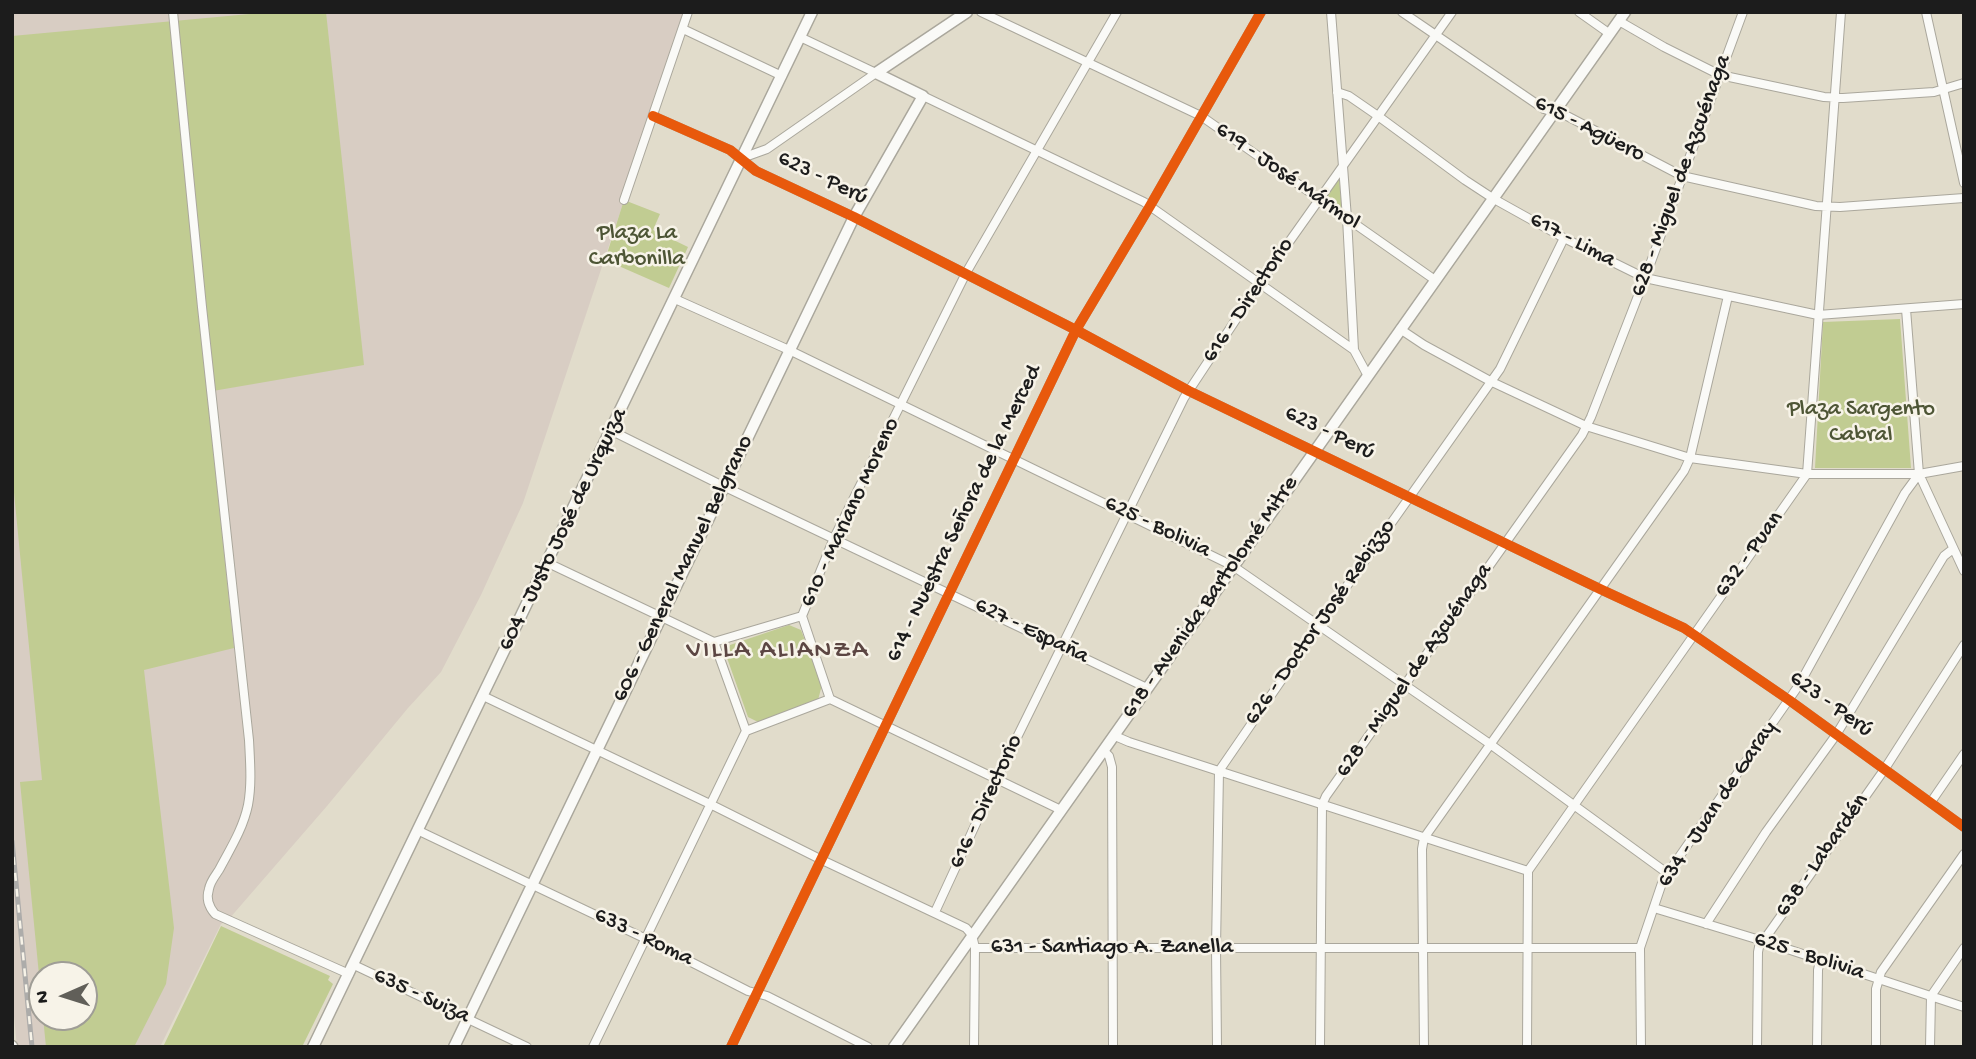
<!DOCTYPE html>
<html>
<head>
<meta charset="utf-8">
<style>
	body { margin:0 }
	#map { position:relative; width:1976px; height:1059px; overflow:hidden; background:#e1dccb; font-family:"Gochi Hand",sans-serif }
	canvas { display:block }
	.frame { position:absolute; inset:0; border:14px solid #1c1c1c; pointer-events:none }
	.north { position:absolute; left:28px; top:961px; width:70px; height:70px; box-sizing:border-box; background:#f7f3e8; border:2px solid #9f9d96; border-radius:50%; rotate:267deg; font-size:19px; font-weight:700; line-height:28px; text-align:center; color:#1c1c1c }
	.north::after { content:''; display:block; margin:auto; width:24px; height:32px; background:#615f59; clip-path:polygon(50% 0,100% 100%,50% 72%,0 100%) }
</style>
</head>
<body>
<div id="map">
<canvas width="1976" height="1059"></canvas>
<div class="frame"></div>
<div class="north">N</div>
</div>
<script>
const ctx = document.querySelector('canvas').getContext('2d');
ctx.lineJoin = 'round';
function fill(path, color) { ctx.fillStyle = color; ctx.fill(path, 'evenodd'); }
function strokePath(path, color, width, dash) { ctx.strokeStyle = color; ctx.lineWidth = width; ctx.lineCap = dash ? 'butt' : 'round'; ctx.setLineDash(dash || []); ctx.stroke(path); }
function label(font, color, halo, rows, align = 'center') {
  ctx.font = font + ' "Gochi Hand",sans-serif'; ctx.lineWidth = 5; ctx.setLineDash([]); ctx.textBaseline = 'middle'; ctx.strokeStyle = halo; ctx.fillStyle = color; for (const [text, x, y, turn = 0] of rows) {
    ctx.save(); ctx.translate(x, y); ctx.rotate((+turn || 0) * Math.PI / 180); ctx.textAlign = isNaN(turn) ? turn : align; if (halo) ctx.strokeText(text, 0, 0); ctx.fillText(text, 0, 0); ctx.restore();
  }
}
const industrial = new Path2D(`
	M12,12h675l-164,491 -42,92 -40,77 -33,36 -81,98 -98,113 -8,5 -61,123h-143l-5,-51zM42,975h42v42h-42z`);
const green = new Path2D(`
	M271,12h55l38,353 -157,27 27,256 -90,22 30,258 -8,56 -32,63h-88l-3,-30h41v-42h-42v30l-22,-223 22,-2 -30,-308v-436z
	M1339,178l3,31 -16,-13z
	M624,200l36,14 -7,16 35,17 -19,41 -64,-28z
	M1900,319l11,149h-96l8,-146z
	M789,625l12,5 21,55 -4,15 -60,22 -10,-5 -22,-62 4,-10z
	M221,926l109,50 -2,4 5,4 -31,63h-139z`);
const street = new Path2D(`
	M173,12l29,295 47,433c1,21 3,44 -1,65 -5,24 -18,44 -29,65 -4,6 -9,12 -10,19 -3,9 0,18 6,25l134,60
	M981,12l220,104 234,164
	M1331,12l16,206 7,132
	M1402,12l142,97 23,7 115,60 134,30 24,1 124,-9
	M1579,12l31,22
	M1926,12l38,171
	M1619,21l45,26 56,28 104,22 19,1 91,-6 30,-9
	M683,29l99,47
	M1337,92l12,4 29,20 87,64 29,19 70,39 81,40 173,37 146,-11
	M923,96l221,106 210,148 14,26
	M653,116l77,34 26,21 98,46 222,113 113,61 411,198 84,39 105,72 175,127
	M742,158l25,-9 109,-76 -76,-36
	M624,200l64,-188
	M675,299l114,51 444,216 257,178 177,129
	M1906,309l13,165 45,97
	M1400,329l24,16 68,37 94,44 104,32 117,16h112l45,-8
	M612,431l111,55 424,202
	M548,563l166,79
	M802,616l32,-78 132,-265 151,-261
	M802,616l28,83 231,111
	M714,642l88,-26
	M483,696l227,108 112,56 144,68 6,7 3,13 -1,99
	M746,731l84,-32
	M1115,736l14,6 399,129
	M1104,751l5,5 3,11 1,280
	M1931,802l33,-48
	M417,830l227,108 104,53 19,5 101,51
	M1654,908l109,33 201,66
	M935,912l61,-132 188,-382 76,-115 192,-271
	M1706,924l60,-92 70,-97 108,-179 9,-7
	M975,948h665
	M354,965l173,82
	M593,1047l153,-316 -32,-89
	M731,1047l345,-717 74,-124 111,-194
	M1217,1047l-1,-99 3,-177 101,-147 180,-255 64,-131
	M1320,1047l2,-242 4,-9 256,-361 9,-18 54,-139 98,-266
	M1424,1047l-2,-198 2,-11 260,-367 6,-13 38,-162
	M1527,1047l1,-176 279,-397 34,-462
	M1641,1047l-1,-99 23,-68 136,-195 106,-192 14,-19
	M1757,1047l1,-95 1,-5 125,-177 80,-125
	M1817,1047l1,-77 2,-10
	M1876,1047v-58l5,-17 83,-118
	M1930,1047l1,-51 33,-48`);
const secondary = new Path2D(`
	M876,73l91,-61
	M12,1046v1
	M313,1047l499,-1035
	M454,1047l400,-830 69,-121 -47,-23
	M894,1047l731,-1035`);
const rail = new Path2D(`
	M12,841l20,206`);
const cycleway = new Path2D(`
	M653,116l77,34 26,21 98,46 222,113 113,61 411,198 84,39 105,72 175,127
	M731,1047l345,-717 74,-124 111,-194`);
const streetNames = [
	["615 - Agüero",1589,130,27],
	["628 - Miguel de Azcuénaga",1682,176,-70],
	["619 - José Mármol",1287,177,35],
	["623 - Perú",822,179,26],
	["617 - Lima",1572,241,28],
	["616 - Directorio",1249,301,-56],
	["623 - Perú",1329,434,26],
	["610 - Mariano Moreno",851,513,-65],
	["614 - Nuestra Señora de la Merced",965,514,-64],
	["625 - Bolivia",1157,528,26],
	["604 - Justo José de Urquiza",564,530,-64],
	["632 - Puan",1750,555,-54],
	["606 - General Manuel Belgrano",684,569,-64],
	["618 - Avenida Bartolomé Mitre",1211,598,-55],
	["626 - Doctor José Rebizzo",1321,623,-55],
	["627 - España",1031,632,26],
	["628 - Miguel de Azcuénaga",1415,671,-55],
	["623 - Perú",1830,705,36],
	["616 - Directorio",987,802,-65],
	["634 - Juan de Garay",1718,805,-56],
	["638 - Labardén",1823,856,-55],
	["633 - Roma",643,938,26],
	["631 - Santiago A. Zanella",1112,948],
	["625 - Bolivia",1809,957,18],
	["635 - Suiza",421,997,25]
];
const parkNames = [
	["Plaza La",637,234],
	["Carbonilla",637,260],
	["Plaza Sargento",1861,410],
	["Cabral",1861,436]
];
const quarterNames = [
	["VILLA ALIANZA",778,652]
];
fill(industrial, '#d8cdc3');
fill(green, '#c1cc92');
strokePath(street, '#aaa79c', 10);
strokePath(secondary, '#aaa79c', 13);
strokePath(street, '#fafaf7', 8);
strokePath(secondary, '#fafaf7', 10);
strokePath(rail, '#adacaa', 5);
strokePath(rail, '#f7f3e8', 2.5, [8]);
strokePath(cycleway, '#e8590c', 10);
label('23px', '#1c1c1c', '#f7f3e8', streetNames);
label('23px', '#4d5535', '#f7f3e8', parkNames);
ctx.letterSpacing = '2px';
label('26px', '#5c4643', '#f7f3e8', quarterNames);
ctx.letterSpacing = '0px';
</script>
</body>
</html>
